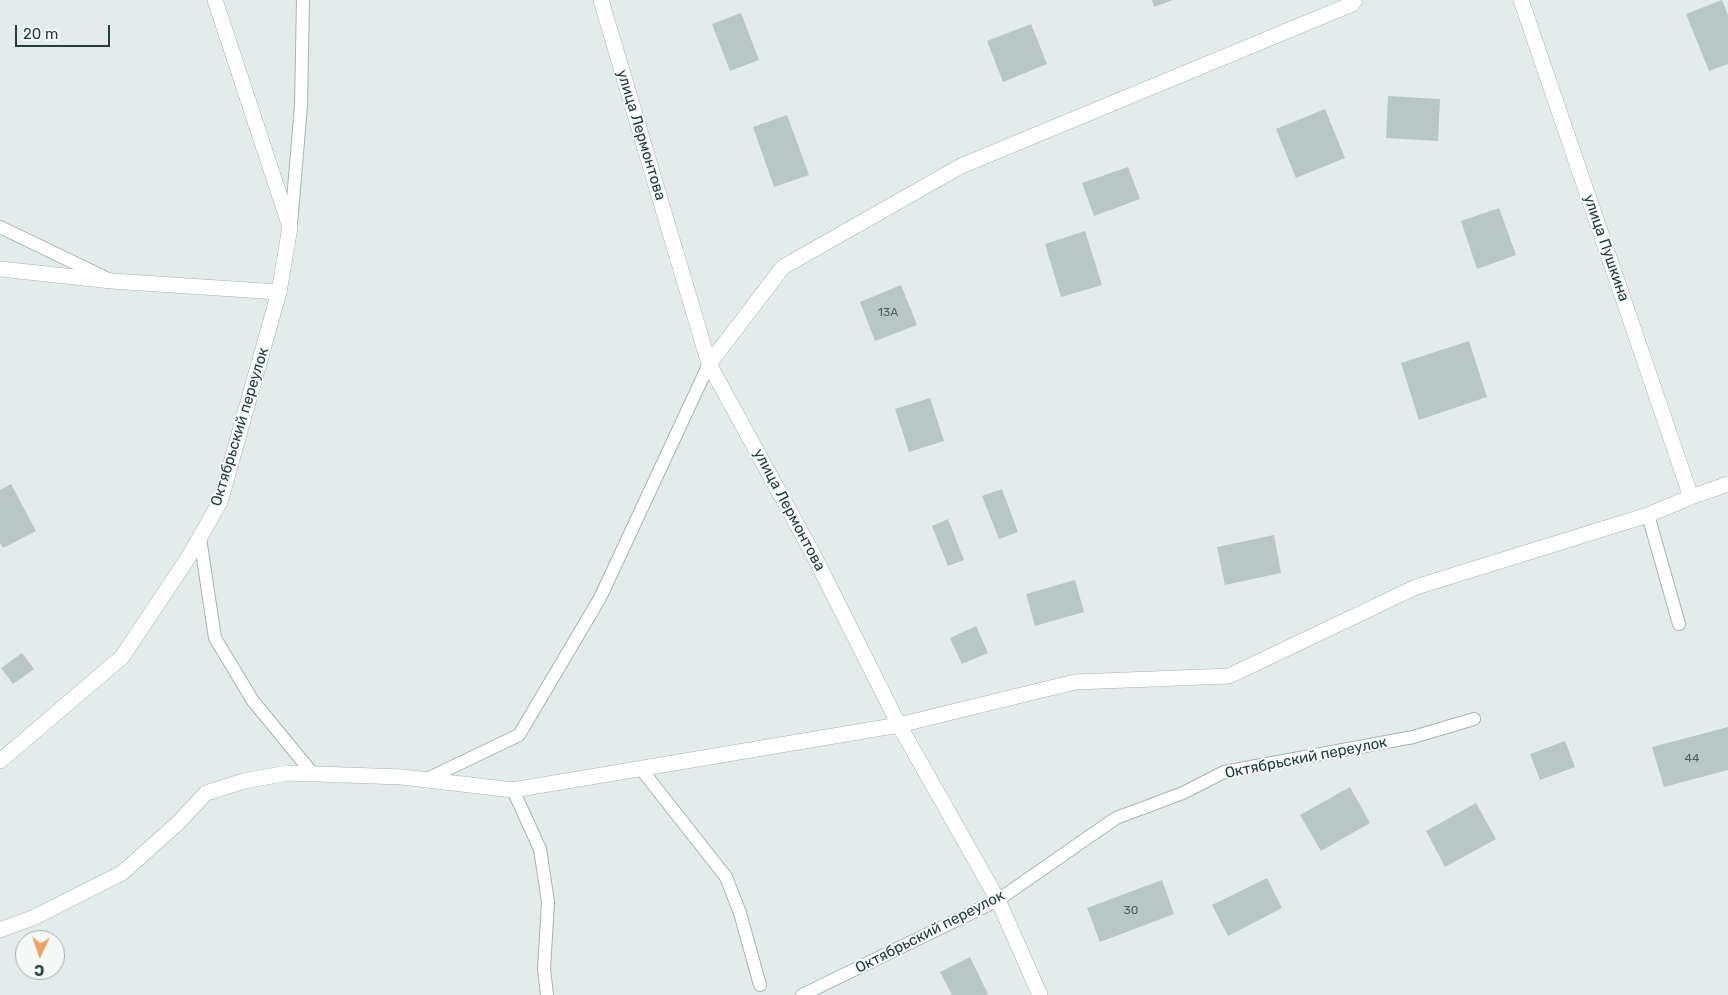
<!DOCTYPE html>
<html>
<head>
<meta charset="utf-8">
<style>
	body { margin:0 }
	#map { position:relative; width:1728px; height:995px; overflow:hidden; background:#e3ecea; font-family:Rubik,sans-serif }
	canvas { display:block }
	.north { position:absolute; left:15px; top:930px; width:50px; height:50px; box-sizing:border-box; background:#f4f9f8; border:1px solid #a1aead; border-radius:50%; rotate:183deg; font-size:14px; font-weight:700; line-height:20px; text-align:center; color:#243d3c }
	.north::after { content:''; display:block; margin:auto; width:18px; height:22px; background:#eba363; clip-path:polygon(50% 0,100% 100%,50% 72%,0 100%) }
	.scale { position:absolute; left:15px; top:25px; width:95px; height:22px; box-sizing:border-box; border:2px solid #243d3c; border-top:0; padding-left:6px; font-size:15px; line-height:18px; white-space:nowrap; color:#243d3c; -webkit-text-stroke:4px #f4f9f8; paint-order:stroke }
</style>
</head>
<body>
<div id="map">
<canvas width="1728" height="995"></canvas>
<div class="north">С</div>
<div class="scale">20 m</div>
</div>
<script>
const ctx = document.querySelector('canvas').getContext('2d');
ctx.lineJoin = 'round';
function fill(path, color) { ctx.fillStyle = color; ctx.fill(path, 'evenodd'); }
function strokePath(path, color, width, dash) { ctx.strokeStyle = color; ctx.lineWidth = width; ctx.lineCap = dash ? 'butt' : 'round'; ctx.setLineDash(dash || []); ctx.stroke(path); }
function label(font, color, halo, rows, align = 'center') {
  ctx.font = font + ' Rubik,sans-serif'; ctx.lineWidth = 4; ctx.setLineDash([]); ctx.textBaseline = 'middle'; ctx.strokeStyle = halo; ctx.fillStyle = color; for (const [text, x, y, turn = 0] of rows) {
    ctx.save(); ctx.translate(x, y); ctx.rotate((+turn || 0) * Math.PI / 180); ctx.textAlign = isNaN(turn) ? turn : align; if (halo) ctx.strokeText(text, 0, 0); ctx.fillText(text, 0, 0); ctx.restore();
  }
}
const building = new Path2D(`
	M1152,0h21l-19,7z
	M1722,0l6,15v49l-19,7 -23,-57z
	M741,13l18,47 -29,11 -18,-47z
	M1031,24l16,40 -44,18 -16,-41z
	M1388,96l52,3 -2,42 -52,-3z
	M1325,109l20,49 -49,20 -20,-49z
	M787,115l22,60 -35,12 -21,-60z
	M1128,167l12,32 -46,17 -12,-33z
	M1499,208l17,47 -39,14 -16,-48z
	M1085,231l17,54 -41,12 -16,-53z
	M901,285l16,40 -42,16 -15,-39z
	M1469,341l18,56 -68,23 -18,-57z
	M930,398l14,43 -35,11 -14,-43z
	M11,484l25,47 -33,17 -3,-5v-53z
	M1002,489l16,43 -19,7 -17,-43z
	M948,519l16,41 -16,6 -16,-40z
	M1274,535l7,38 -56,12 -8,-38z
	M1075,580l9,32 -49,14 -9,-32z
	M976,626l12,27 -26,11 -12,-26z
	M22,653l12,16 -21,15 -12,-16z
	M1728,727v43l-64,17 -12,-40z
	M1565,741l10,26 -35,13 -10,-26z
	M1350,787l20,36 -49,28 -21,-36z
	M1476,803l20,36 -51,28 -19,-36z
	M1267,878l15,30 -54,28 -16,-31z
	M1162,880l12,34 -74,28 -13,-34z
	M970,957l18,37 -3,1h-33l-12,-23z`);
const service = new Path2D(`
	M291,224l10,-118 2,-106
	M0,227l108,52
	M1648,515l31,109
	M200,538l15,100 38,63 60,73
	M641,769l85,108 14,36 20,72
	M425,780l94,-45 81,-137 109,-234
	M513,790l27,59 8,53 -4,67 3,26
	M802,995l196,-95 118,-82 67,-25 41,-21 189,-35 61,-18`);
const minor = new Path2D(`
	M601,0l108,364 104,190 86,171 99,175 42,95
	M1521,0l170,497
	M0,269l112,12 167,11
	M709,364l74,-97 178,-101 391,-162 3,-4
	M0,930l35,-13 87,-44 56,-50 28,-30 38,-12 44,-8 114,4 111,13 386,-65 176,-43 154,-6 187,-89 232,-72 43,-18 37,-13`);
const tertiary = new Path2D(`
	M0,761l122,-104 66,-99 32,-56 59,-210 11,-65 -75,-227`);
const numberNames = [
	["13А",888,313],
	["44",1692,759],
	["30",1131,911]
];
const streetNames = [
	["улица Лермонтова",641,135,73],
	["улица Пушкина",1606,248,71],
	["Октябрьский переулок",240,427,-73],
	["улица Лермонтова",789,510,62],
	["Октябрьский переулок",1306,758,-11],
	["Октябрьский переулок",930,932,-27]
];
fill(building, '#b9c7c4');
strokePath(service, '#a6b4b2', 14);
strokePath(minor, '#a6b4b2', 16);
strokePath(tertiary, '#a6b4b2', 16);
strokePath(service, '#fff', 12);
strokePath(minor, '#fff', 15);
strokePath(tertiary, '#fff', 15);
label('12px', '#49605e', null, numberNames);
label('15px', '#243d3c', '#f4f9f8', streetNames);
</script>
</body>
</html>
